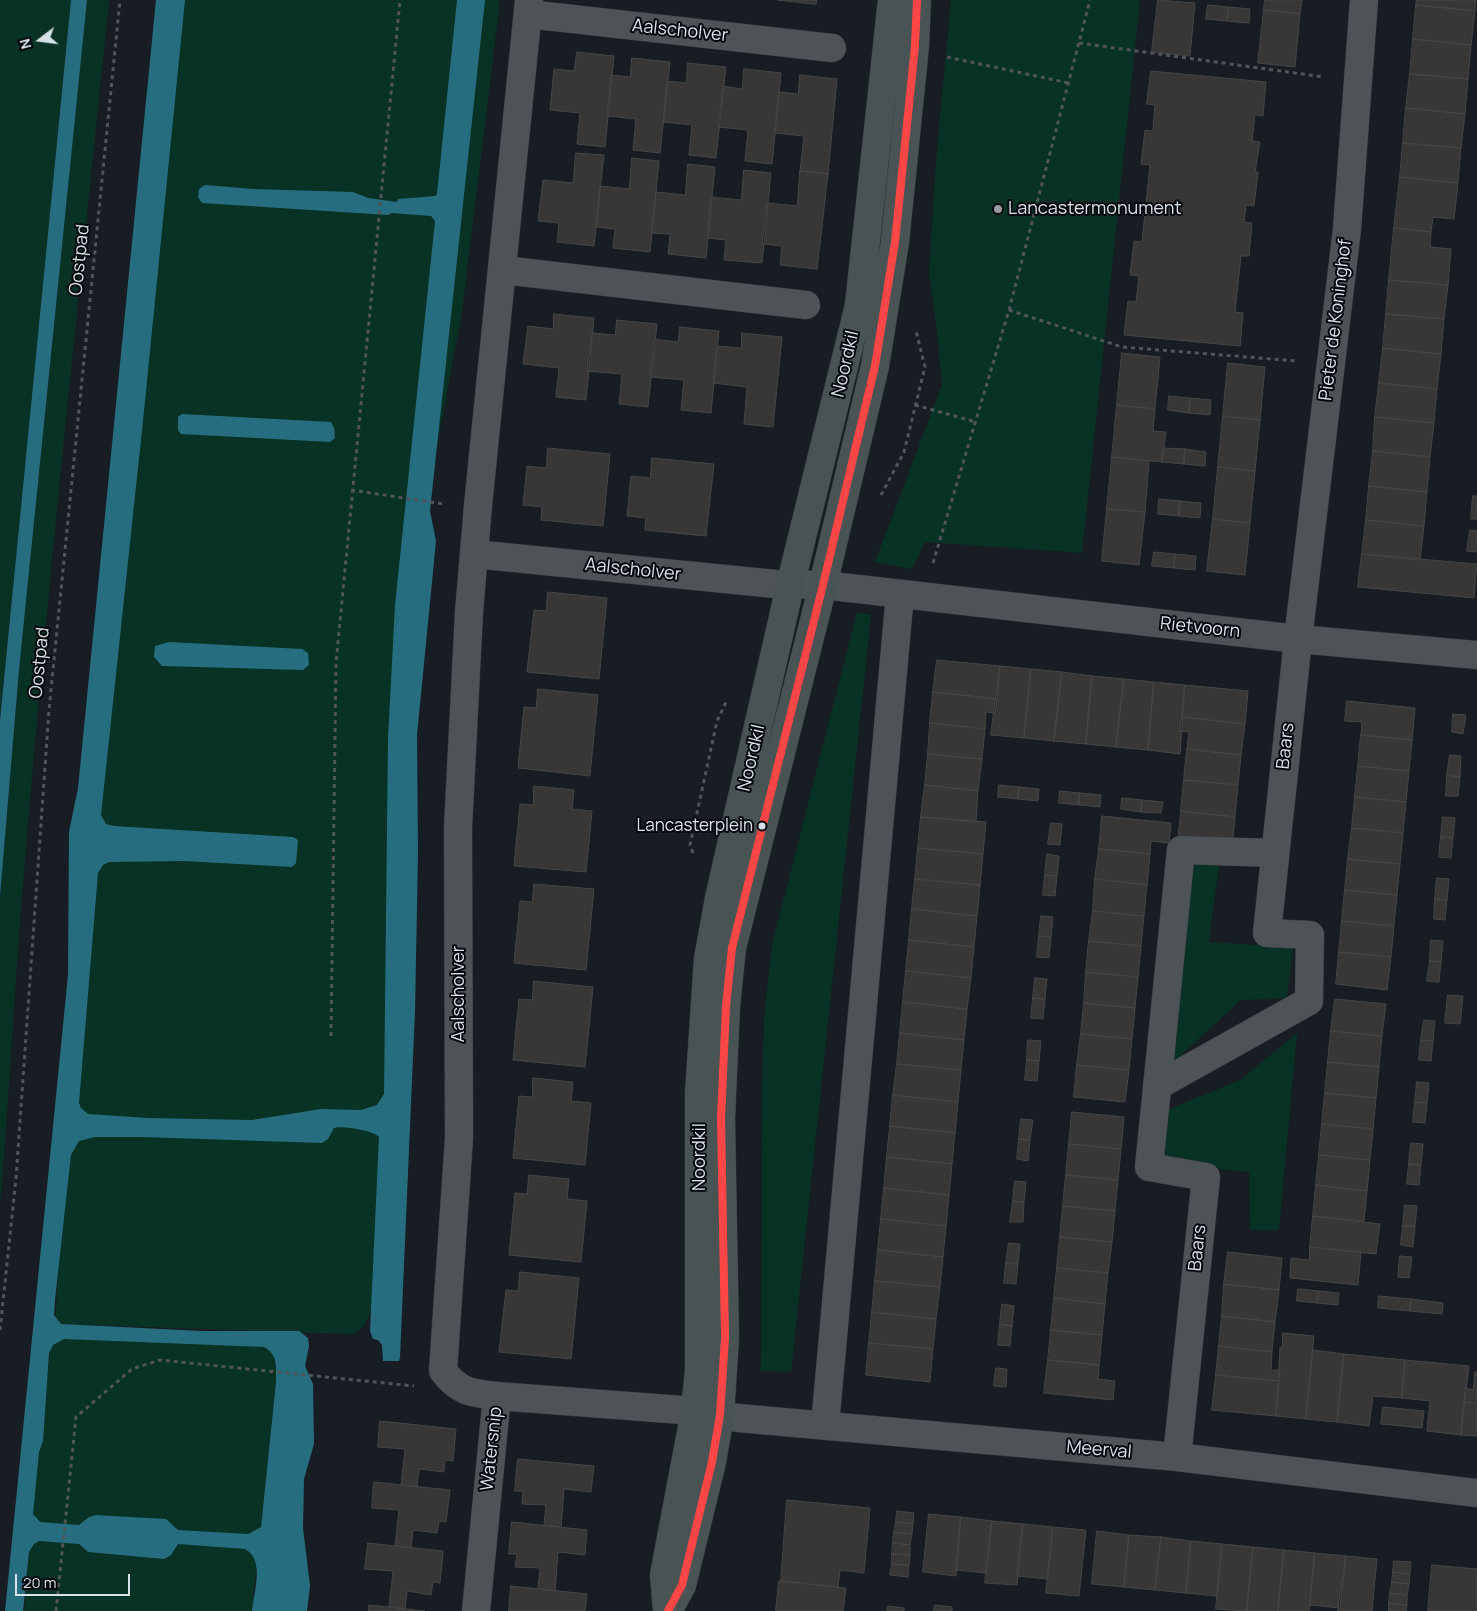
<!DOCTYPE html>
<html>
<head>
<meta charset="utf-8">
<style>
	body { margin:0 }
	#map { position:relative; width:1477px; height:1611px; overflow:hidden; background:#181d23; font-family:Manrope,sans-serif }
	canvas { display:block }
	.north { position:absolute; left:15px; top:15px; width:50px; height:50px; -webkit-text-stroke:4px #04070c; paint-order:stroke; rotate:255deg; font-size:14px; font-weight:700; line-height:20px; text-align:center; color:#d9e1e8 }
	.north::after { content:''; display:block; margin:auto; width:18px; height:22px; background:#d9e1e8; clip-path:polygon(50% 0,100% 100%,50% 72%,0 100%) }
	.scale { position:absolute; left:15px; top:1574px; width:115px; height:22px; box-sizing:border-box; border:2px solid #d9e1e8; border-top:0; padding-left:6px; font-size:15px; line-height:18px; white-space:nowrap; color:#d9e1e8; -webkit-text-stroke:4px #04070c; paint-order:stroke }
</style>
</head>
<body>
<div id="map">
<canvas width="1477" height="1611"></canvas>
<div class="north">N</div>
<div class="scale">20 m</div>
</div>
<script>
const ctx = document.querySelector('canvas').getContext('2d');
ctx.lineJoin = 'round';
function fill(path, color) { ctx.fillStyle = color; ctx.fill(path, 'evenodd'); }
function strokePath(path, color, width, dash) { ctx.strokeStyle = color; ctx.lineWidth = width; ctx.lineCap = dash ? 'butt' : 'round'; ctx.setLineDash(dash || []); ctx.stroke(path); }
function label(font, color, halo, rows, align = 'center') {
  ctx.font = font + ' Manrope,sans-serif'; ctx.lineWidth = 4; ctx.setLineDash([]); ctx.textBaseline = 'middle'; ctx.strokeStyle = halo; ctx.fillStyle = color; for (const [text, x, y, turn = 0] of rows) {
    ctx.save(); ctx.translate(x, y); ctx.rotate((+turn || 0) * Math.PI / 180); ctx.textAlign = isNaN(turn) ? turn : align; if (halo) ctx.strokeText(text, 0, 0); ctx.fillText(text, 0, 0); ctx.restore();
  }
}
const green = new Path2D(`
	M0,0h71l-71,720z
	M87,0h22c-31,307 -65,614 -89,921 -7,95 -12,190 -20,285v-309l19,-227z
	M165,0h335l-38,312 -46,246 -36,599 -7,149 -9,20 -11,8 -298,-10 12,-203z
	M951,0h189l-58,553 -157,-11 -13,27 -37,-7 67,-177 -5,-54 -8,-57 7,-113z
	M857,612l14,3 -80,757 -30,-1 1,-287 2,-65 8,-74z
	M1194,860l25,5 -10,77 84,5 -6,51 -46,2 -72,66z
	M1297,1033l-18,197h-29l-1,-58 -87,-8v-52l78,-32z
	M52,1334l212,13c14,8 12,19 12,35l-24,229h-228l14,-159z`);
const water = new Path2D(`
	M71,0h16l-68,670 -19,227v-177z
	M156,0h29l-42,421 -42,394 5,9 8,2 179,11 5,3 -2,23 -4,4 -108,-6 -75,1 -6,3 -5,8 -19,230 2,5 7,6 60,4 104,2 69,-11 40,1 16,-5 7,-11 4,-356 7,-133 40,-384 -4,-5 -39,-3 -4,2 -186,-12 -4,-6 1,-8 6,-4 48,4 100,3 15,6 29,4 1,-3 37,-3 2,-2 20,-194h28l-55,511 6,30 -19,194 1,117 -3,159 -15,346 -1,4h-16l-1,-16 -4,-5 -5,-1 -3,-8 9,-194c-4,-6 -38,-12 -45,-9l-6,11 -6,4 -180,-6h-47l-16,4 -8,14 -16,145 -1,15 7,9 141,7h97l9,7 1,8 -4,20 8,18 1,60 -10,35 -1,49 7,58 -3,25h-55c2,-20 13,-51 -7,-62l-67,-5 -7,11 -7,4 -76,-7 -9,-8 -40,-3 -5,3 -5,8 -6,59h-18l63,-636 1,-143 9,-44zM64,1339l200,8c14,8 12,19 12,35l-15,145 -13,7 -70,-4 -12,-11 -70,-4 -7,2 -10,8 -39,-3 -7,-8 6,-62 4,-11 6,-88 4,-8z
	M182,414l149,8 3,6 1,10 -5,4 -149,-8 -3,-4v-13z
	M169,642l133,7 6,4 1,12 -6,5 -141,-4 -8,-9 1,-11z`);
const building = new Path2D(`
	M778,0h39l-1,4z
	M1158,0l37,3 -5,53 -38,-4z
	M1265,0h37l-2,14 -36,-4z
	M1417,0h59l-1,11 -59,-6z
	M1208,5l21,2 -2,14 -21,-2z
	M1416,5l59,6 -4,34 -58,-6z
	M1229,7l21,2 -1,14 -22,-2z
	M1264,10l36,4 -5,53 -37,-4z
	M1413,39l58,6 -3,34 -58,-5z
	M577,52l37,4 -9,91 -28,-3 3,-31 -30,-3 4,-41 20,2z
	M632,58l38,4 -10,91 -27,-3 3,-31 -29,-3 4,-41 19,2z
	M688,63l38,4 -10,91 -27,-3 3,-30 -29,-3 4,-41 19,2z
	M744,69l37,4 -9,91 -27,-3 3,-31 -30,-3 5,-41 19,3z
	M1151,71l115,11 -3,34 -8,-1 -3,26 8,1 -5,30h3l-4,34 -8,-1 -2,17 8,1 -3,33h-8l-6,56 8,1 -3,33 -116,-11 4,-34 8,1 3,-26 -9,-1 4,-34 8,1 8,-77 -9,-1 4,-34 8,1 2,-26 -8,-1z
	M1410,74l58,5 -3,35 -59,-6z
	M800,75l37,4 -9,95 -28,-3 4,-35 -30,-3 5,-41 19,2z
	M1406,108l59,6 -4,34 -58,-5z
	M1403,143l58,5 -3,35 -58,-6z
	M576,153l28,2 -10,91 -37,-4 2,-19 -21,-2 5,-41 30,3z
	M632,158l27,3 -9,91 -37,-4 2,-19 -19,-2 4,-41 29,3z
	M688,164l27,3 -9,91 -38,-4 2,-20 -19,-1 5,-41 29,3z
	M744,170l27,3 -9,90 -38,-3 2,-20 -19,-2 4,-41 30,3z
	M800,171l28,3 -11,95 -37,-4 2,-19 -20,-2 5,-41 30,3z
	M1400,177l58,6 -4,36 -21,-2 -2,15 -37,-4z
	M1394,228l37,4 -1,15 21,2 -3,36 -59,-5z
	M1389,280l59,5 -4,34 -58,-5z
	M554,314l40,4 -8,82 -30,-3 3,-29 -36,-4 5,-38 25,3z
	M1386,314l58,5 -3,35 -58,-6z
	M617,320l40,4 -9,83 -29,-3 3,-30 -35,-3 5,-38 23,2z
	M680,327l39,4 -8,82 -30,-3 3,-30 -34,-3 4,-38 24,3z
	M742,333l40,4 -9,90 -29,-3 3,-37 -34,-4 4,-37 24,2z
	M1383,348l58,6 -4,35 -58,-6z
	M1122,353l38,4 -5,52 -38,-4z
	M1228,363l37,4 -5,53 -37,-4z
	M1379,383l58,6 -3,34 -59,-6z
	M1169,396l21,2 -1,15 -21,-3z
	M1190,398l21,2 -1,15 -21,-2z
	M1117,405l38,4 -2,22 13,1 -4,30 -50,-5z
	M1223,416l37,4 -5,51 -37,-4z
	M1375,417l59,6 -4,34 -57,-6z
	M548,448l62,6 -7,72 -62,-6 1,-13 -19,-2 4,-39 19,2z
	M1164,448l21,1 -1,15 -22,-2z
	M1185,449l21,3 -1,14 -21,-2z
	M1373,451l57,6 -3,35 -58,-6z
	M1112,457l37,4 -4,51 -38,-3z
	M652,458l62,6 -8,72 -61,-6 1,-12 -19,-2 4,-40 19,2z
	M1218,467l37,4 -5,52 -37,-4z
	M1369,486l58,6 -3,34 -58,-6z
	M1473,496h4v23h-6z
	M1159,499l21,2 -1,15 -21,-2z
	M1180,501l21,2 -1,15 -21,-2z
	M1107,509l38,3 -6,53 -37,-4z
	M1213,519l37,4 -5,52 -38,-4z
	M1366,520l58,6 -4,34 -58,-6z
	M1470,530l7,1v21l-10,-1z
	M1154,552l21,2 -1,14 -22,-2z
	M1175,554l21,2 -1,14 -21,-2z
	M1362,554l115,10 -3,34 -116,-11z
	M548,592l59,6 -8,81 -72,-7 7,-62 12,1z
	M937,660l63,6 -3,33 -64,-7z
	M1000,666l31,3 -7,69 -33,-3z
	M1031,669l31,3 -8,69 -30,-3z
	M1062,672l30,4 -6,68 -32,-3z
	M1092,676l32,3 -8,68 -30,-3z
	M1124,679l30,3 -6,68 -32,-3z
	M1154,682l31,3 -5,69 -32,-4z
	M1185,685l63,6 -3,33 -63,-7z
	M538,689l60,6 -8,81 -72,-8 6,-61 12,1z
	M933,692l64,7 -2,14 -9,-1 -1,17 -55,-6z
	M1347,701l68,7 -3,32 -51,-5 1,-13 -17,-1z
	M1453,714l13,1 -3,19 -11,-2z
	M1182,717l63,7 -4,31 -54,-6 2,-17 -9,-1z
	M930,723l55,6 -3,30 -54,-5z
	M1361,735l51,5 -3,31 -51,-5z
	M1187,749l54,6 -3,30 -54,-5z
	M928,754l54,5 -4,32 -53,-6z
	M1450,755l11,1 -1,21 -13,-2z
	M1358,766l51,5 -3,31 -51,-5z
	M1447,775l13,2 -2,19h-12z
	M1184,780l54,5 -3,32 -54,-6z
	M925,785l53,6 -2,31 -55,-5z
	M999,785l20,2 -1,12 -20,-2z
	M534,786l40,4 -2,19 20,2 -6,61 -72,-6 6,-62 13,1z
	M1019,787l20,2 -1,12 -20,-2z
	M1060,791l20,2 -1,12 -20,-2z
	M1080,793l21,2 -1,12 -21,-2z
	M1355,797l51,5 -3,31 -51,-5z
	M1122,798l20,2 -1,12 -20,-3z
	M1142,800l21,2 -2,11 -20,-1z
	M1181,811l54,6 -3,32 -54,-6z
	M1102,816l69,7 -2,20 -18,-2 -1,13 -51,-5z
	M921,817l65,5 -3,32 -65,-6z
	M1443,817l12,1 -2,20 -12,-1z
	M1051,823l11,1 -2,21 -12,-1z
	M1352,828l51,5 -3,31 -52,-5z
	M1441,837l12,1 -2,20 -12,-1z
	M918,848l65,6 -3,31 -65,-6z
	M1099,849l51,5 -3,31 -52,-6z
	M1047,854l12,2 -2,20 -12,-1z
	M1348,859l52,5 -3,31 -52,-5z
	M1045,875l12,1 -2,20 -12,-1z
	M1437,878l12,1 -2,21 -12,-1z
	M915,879l65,6 -3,31 -65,-7z
	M1095,879l52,6 -3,31 -51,-5z
	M534,884l60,5 -8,81 -72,-7 6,-62 12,1z
	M1345,890l52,5 -3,31 -52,-5z
	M1435,899l12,1 -2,20 -11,-1z
	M912,909l65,7 -3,31 -65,-7z
	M1093,911l51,5 -3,30 -52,-5z
	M1041,916l12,1 -2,20 -12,-1z
	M1342,921l52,5 -3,31 -52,-5z
	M1039,936l12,1 -2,21 -12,-1z
	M909,940l65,7 -3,31 -65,-7z
	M1431,940l12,1 -2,21 -11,-1z
	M1089,941l52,5 -3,31 -52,-5z
	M1339,952l52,5 -4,33 -51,-6z
	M1430,961l11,1 -2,20 -12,-1z
	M906,971l65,7 -4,31 -64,-7z
	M1086,972l52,5 -3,31 -51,-5z
	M1035,978l12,1 -2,20 -12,-1z
	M534,981l59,6 -8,80 -72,-7 6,-61 13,1z
	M1448,995l15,1 -3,28 -15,-1z
	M1033,998l12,1 -2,20 -12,-1z
	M1335,999l51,5 -4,32 -51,-5z
	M903,1002l64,7 -3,31 -64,-7z
	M1084,1003l51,5 -3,31 -51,-5z
	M1424,1020l11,1 -2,20 -12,-1z
	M1331,1031l51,5 -3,31 -51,-5z
	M900,1033l64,7 -3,30 -64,-6z
	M1081,1034l51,5 -3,31 -52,-5z
	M1028,1040l13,1 -2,20 -12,-1z
	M1421,1040l12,1 -2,20 -12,-1z
	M1027,1060l12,1 -2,20 -12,-1z
	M1328,1062l51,5 -3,31 -51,-5z
	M897,1064l64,6 -3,32 -65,-7z
	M1077,1065l52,5 -4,32 -51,-5z
	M533,1078l40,4 -2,19 20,2 -6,62 -72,-7 6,-62 13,1z
	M1417,1082l12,1 -2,20 -12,-1z
	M1325,1093l51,5 -3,31 -51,-5z
	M893,1095l65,7 -3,31 -65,-7z
	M1415,1102l12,1 -2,20 -12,-1z
	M1072,1112l52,5 -3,32 -52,-5z
	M1021,1119l12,1 -3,20 -11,-1z
	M1322,1124l51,5 -3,31 -51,-5z
	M890,1126l65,7 -3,31 -65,-7z
	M1019,1139l11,1 -2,21 -11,-2z
	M1411,1143l12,1 -2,21 -12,-1z
	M1069,1144l52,5 -3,31 -52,-5z
	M1319,1155l51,5 -3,31 -51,-6z
	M887,1157l65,7 -3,31 -65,-7z
	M1409,1164l12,1 -2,20 -12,-1z
	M529,1175l40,4 -2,20 20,2 -6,61 -72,-7 6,-62 12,1z
	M1066,1175l52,5 -3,31 -52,-5z
	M1015,1181l11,1 -2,20 -11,-1z
	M1316,1185l51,6 -3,30 -51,-5z
	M884,1188l65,7 -3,31 -65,-7z
	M1013,1201l11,1 -1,20h-13z
	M1405,1205l12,1 -2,20h-12z
	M1063,1206l52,5 -3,31 -52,-5z
	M1313,1216l67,8 -4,30 -66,-7z
	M881,1219l65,7 -3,31 -65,-7z
	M1403,1226h12l-2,21 -12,-2z
	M1060,1237l52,5 -4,31 -51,-5z
	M1009,1243l11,1 -2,20 -12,-1z
	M1310,1247l51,5 -3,33 -68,-7 1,-20 18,2z
	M878,1250l65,7 -3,30 -65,-6z
	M1228,1252l54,6 -3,32 -55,-6z
	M1400,1256l12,1 -3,21 -11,-1z
	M1006,1263l12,1 -2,20 -12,-1z
	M1057,1268l51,5 -3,31 -51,-6z
	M520,1272l59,6 -8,81 -72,-7 7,-62 12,1z
	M875,1281l65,6 -4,32 -64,-7z
	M1224,1284l55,6 -4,32 -53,-6z
	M1298,1289l21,2 -2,12 -20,-2z
	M1319,1291l20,2 -1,12 -21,-2z
	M1379,1296l32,3 -1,12 -32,-3z
	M1054,1298l51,6 -3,31 -51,-5z
	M1411,1299l32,4 -1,11 -32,-3z
	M1002,1304l12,2 -2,20 -12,-2z
	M872,1312l64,7 -3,30 -64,-6z
	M1222,1316l53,6 -3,30 -53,-6z
	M1000,1324l12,2 -2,20 -12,-1z
	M1051,1330l51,5 -3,30 -51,-5z
	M1283,1333l31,3 -8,83 -30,-3 4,-68 2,-1z
	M869,1343l64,6 -3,33 -64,-7z
	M1219,1346l53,6 -1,18h9l-1,11 -63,-6z
	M1313,1350l31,4 -7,68 -31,-3z
	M1344,1354l61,6 -3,38 -29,-2 -4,30 -32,-4z
	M1048,1360l51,5 -1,14 17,2 -2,19 -69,-7z
	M1405,1360l64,6 -8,69 -34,-4 3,-30 -28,-3z
	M996,1368l11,1 -1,18 -12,-1z
	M1475,1372h2v32l-13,-2 1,-14 8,2z
	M1216,1375l63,6 -3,35 -64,-6z
	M1464,1402l13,2v32l-16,-1z
	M1383,1407l41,4 -2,17 -41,-4z
	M380,1421l76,8 -3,32 -8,-1 -1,12 -25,-3 -2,18 -16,-2 4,-36 -27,-2z
	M518,1459l76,7 -3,26 -27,-3 -3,38 -17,-2 2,-20 -24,-1 1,-13h-8z
	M374,1482l76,8 -4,32 -7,-1 -2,12 -24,-3 -2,18 -16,-2 4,-36 -27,-2z
	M787,1500l83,8 -6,65 -24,-3 -2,17 -57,-6z
	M897,1511l17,2 -1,11 -17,-2z
	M929,1514l32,3 -5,59 -33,-4z
	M961,1517l31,4 -6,52 -30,-3z
	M992,1521l31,3 -6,61 -32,-2z
	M512,1522l75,8 -2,25 -27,-3 -3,39 -17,-2 2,-21 -25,-1 2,-13h-8z
	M896,1522l17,2 -1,10 -18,-2z
	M1023,1524l30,3 -5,52 -31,-3z
	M1053,1527l33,3 -7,66 -33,-3z
	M1097,1531l32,4 -5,52 -32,-3z
	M894,1532l18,2 -2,11 -17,-2z
	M1129,1535l32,2 -6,53 -31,-3z
	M1161,1537l30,4 -5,52 -31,-3z
	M1191,1541l31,3 -5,52 -31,-3z
	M368,1543l75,8 -3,32 -7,-1 -2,13 -24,-4 -2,18 -16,-2 4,-36 -28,-2z
	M893,1543l17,2v10l-18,-1z
	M1222,1544l31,3 -6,64 -31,-2z
	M1253,1547l31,3 -6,61h-31z
	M1284,1550l31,3 -6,58h-31z
	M1315,1553l31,3 -6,52 -30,-3z
	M892,1554l18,1 -1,10 -17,-1z
	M1346,1556l31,3 -5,52h-34z
	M1394,1561l17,1 -1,12 -17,-2z
	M892,1564l17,1 -1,12 -18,-2z
	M1432,1565l45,4v42h-49z
	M1393,1572l17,2 -1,10 -17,-2z
	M779,1581l67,7 -3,23h-67z
	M1392,1582l17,2 -2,11 -17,-2z
	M511,1586l76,8 -2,17h-76z
	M1390,1593l17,2v10l-18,-2z
	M1389,1603l18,2 -1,6h-17z
	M369,1605l20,2 36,4h-56z
	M935,1605l17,2v4h-18z
	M888,1606l16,2v3h-17z`);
const path = new Path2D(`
	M1079,43l245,34
	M947,57l122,26
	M1009,310l113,37 175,14
	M915,405l61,17
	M351,490l93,14
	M881,495l23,-43 21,-85 -9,-36
	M933,563l76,-253 81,-310
	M693,853l-3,-8 27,-124 10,-21
	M331,1036l5,-373 64,-663
	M0,1330l16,-152 33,-468 71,-710
	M56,1611l20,-194 56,-48 28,-9 254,26`);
const street = new Path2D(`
	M528,14l304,34
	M503,270l303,35
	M474,554l301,30 48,1 475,54 179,16
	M1157,1086l152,-85 1,-66 -43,-2 31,-294 49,-410 17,-229
	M497,1396c-25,-3 -37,-3 -54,-25l16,-233 -1,-310 11,-216 9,-106 51,-506
	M825,1425l75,-831
	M1177,1457l29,-280 -57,-10 32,-317 94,3
	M476,1611l21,-215 198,15 43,7 439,39 300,36`);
const secondary = new Path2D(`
	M667,1611l-3,-36 31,-164 4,-42v-276l9,-134 11,-61 72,-316 68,-277 33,-305
	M668,1611l14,-26 30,-123 8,-47 5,-77 -4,-220 5,-112 6,-58 91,-363 52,-219 20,-124 20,-196 2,-46`);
const bus1 = new Path2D(`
	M668,1611l14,-26 30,-123 8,-47 5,-77 -4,-220 5,-112 6,-58 91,-363 52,-219 20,-124 20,-196 2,-46`);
const markers = [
	[998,209,5,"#959ca3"],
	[762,826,4.5,"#d9e1e8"]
];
const busNames = [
	["Lancasterplein",753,826]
];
const streetNames = [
	["Aalscholver",680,31,6],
	["Oostpad",80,260,-84],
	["Pieter de Koninghof",1336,320,-83],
	["Noordkil",846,364,-77],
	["Aalscholver",633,570,6],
	["Rietvoorn",1200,628,6],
	["Oostpad",40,663,-84],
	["Baars",1286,746,-84],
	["Noordkil",752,758,-77],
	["Aalscholver",459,994,-90],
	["Noordkil",700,1157,-90],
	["Baars",1198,1248,-84],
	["Watersnip",492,1449,-84],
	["Meerval",1099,1450,5]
];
const poiNames = [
	["Lancastermonument",1008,209]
];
fill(green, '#083223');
fill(water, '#266e7f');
fill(building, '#393735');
strokePath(building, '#464646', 1);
strokePath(street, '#33363c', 29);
strokePath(secondary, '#33363c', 29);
strokePath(path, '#51555a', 3, [4, 4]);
strokePath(street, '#4e5358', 28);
strokePath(secondary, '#495354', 28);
strokePath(bus1, '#ff4646', 8);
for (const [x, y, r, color] of markers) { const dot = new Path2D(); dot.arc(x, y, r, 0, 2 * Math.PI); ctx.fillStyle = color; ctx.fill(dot); strokePath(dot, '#04070c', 2); }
label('17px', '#d9e1e8', '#04070c', busNames, 'right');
label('18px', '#d9e1e8', '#04070c', streetNames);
label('18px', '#d9e1e8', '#04070c', poiNames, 'left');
</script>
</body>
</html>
